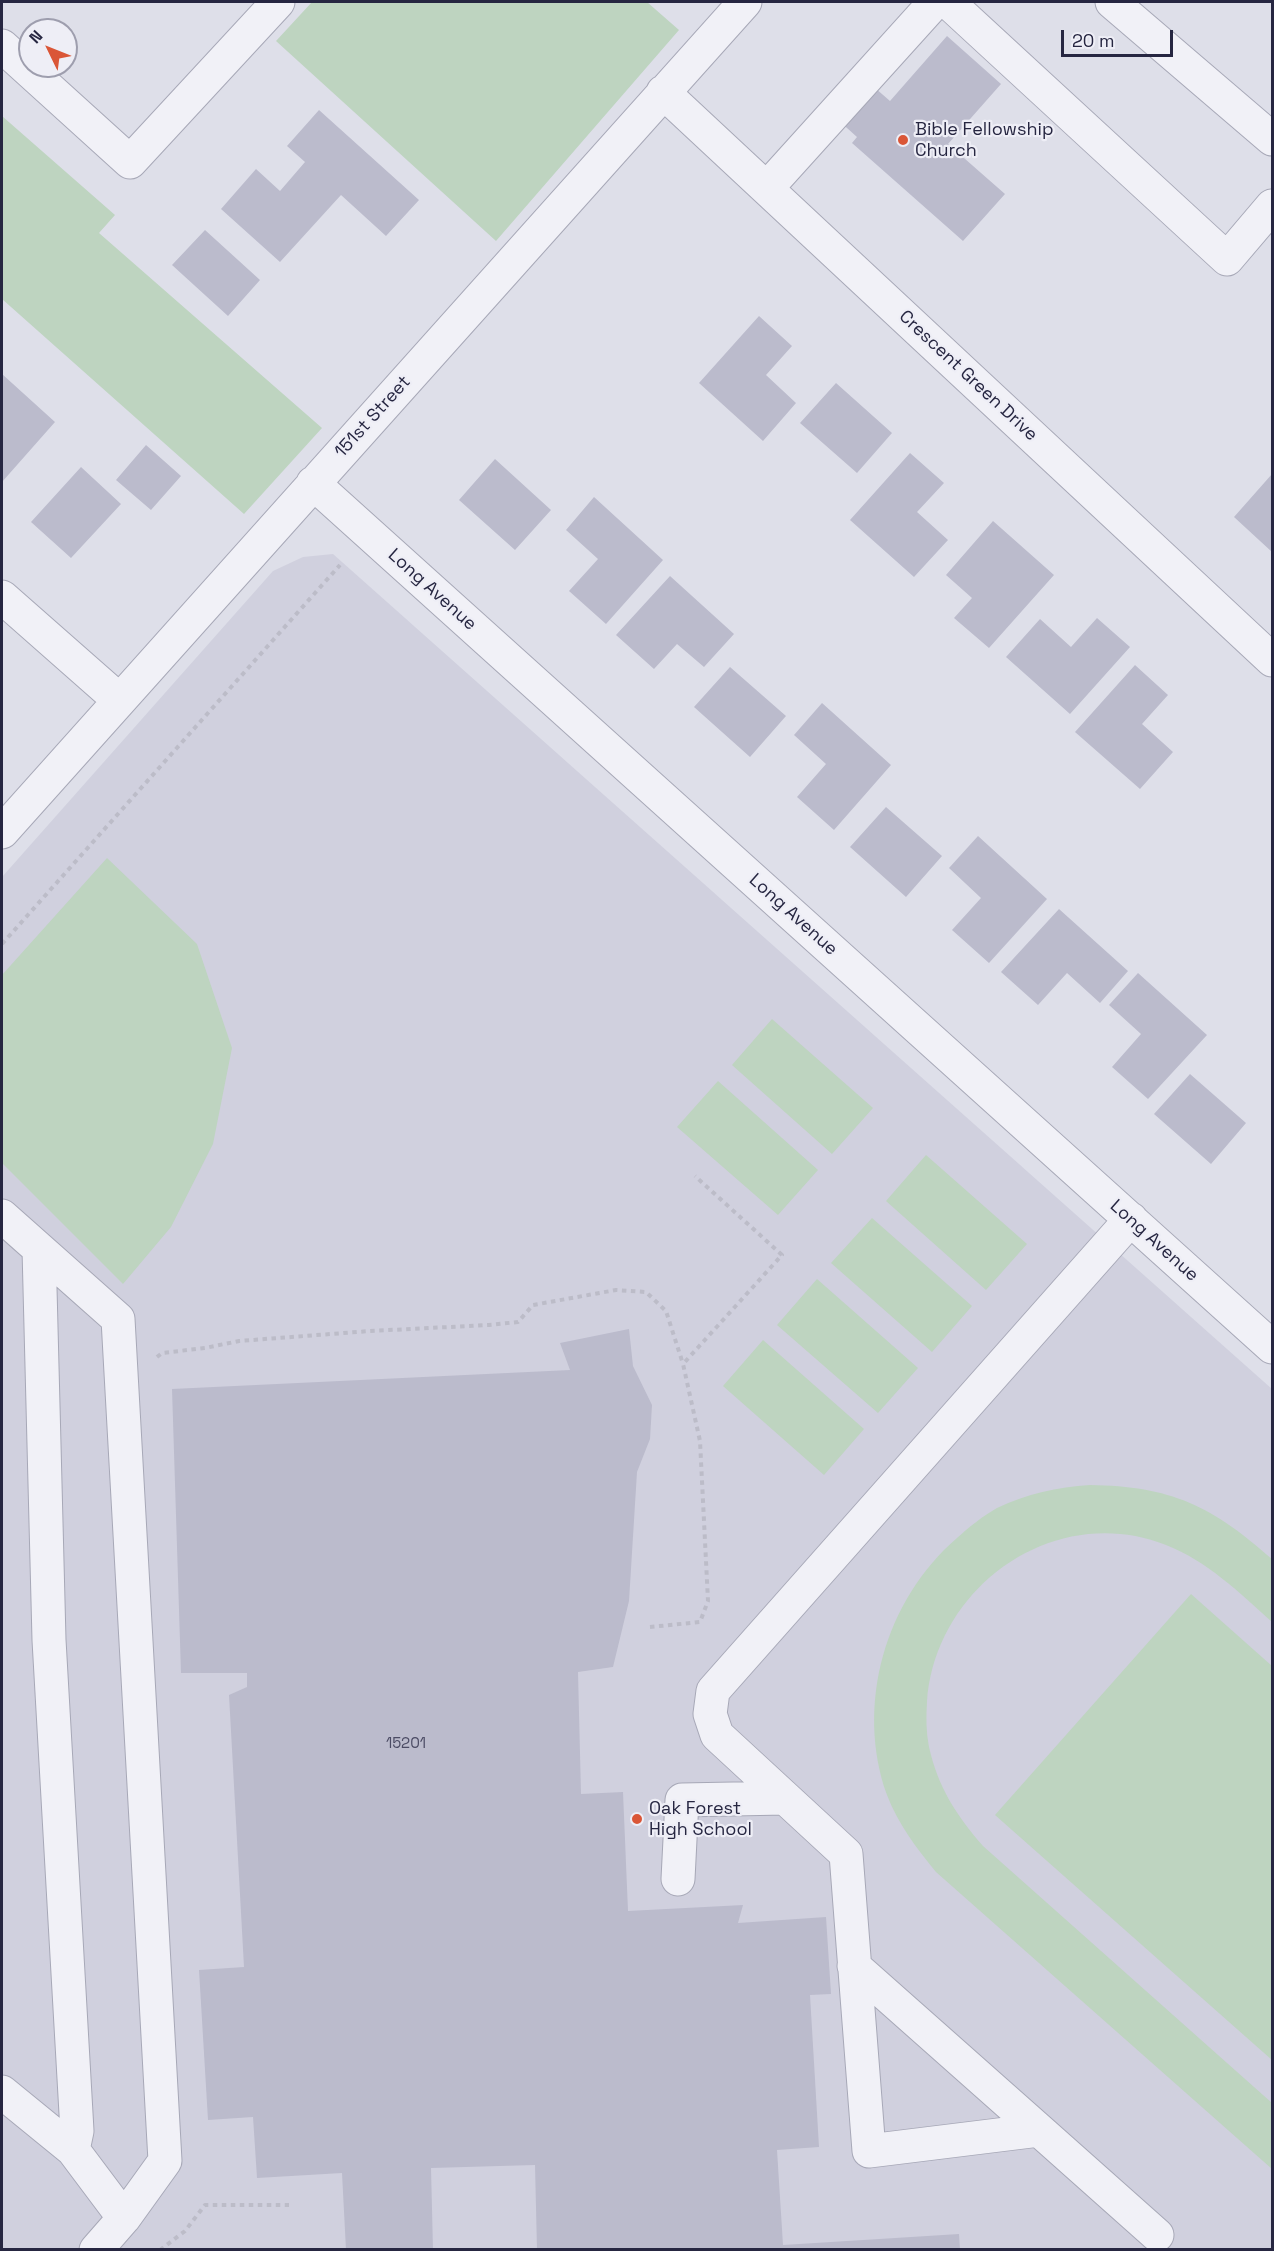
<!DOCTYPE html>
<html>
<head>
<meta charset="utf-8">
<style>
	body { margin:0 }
	#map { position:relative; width:1274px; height:2251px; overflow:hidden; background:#dedfe9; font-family:"Space Grotesk",sans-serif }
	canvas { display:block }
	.frame { position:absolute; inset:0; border:3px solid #262641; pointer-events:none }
	.north { position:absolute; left:18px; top:18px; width:60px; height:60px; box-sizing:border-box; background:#eeeef6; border:2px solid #9e9eae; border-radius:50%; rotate:313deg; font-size:16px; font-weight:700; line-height:24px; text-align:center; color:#262641 }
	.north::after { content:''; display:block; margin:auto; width:21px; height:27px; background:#da5637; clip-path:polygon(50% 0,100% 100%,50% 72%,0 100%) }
	.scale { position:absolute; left:1061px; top:30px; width:112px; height:27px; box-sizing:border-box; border:3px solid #262641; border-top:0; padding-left:8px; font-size:18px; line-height:21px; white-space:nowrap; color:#262641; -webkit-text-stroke:4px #eeeef6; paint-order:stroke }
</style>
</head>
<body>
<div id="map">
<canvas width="1274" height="2251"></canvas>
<div class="frame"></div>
<div class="north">N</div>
<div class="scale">20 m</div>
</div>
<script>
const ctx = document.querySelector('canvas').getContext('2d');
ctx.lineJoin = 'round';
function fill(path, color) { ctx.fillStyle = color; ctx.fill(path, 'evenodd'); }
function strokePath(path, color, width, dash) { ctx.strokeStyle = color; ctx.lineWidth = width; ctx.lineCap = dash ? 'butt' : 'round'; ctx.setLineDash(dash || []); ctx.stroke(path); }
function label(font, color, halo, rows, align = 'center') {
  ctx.font = font + ' "Space Grotesk",sans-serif'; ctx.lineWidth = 4.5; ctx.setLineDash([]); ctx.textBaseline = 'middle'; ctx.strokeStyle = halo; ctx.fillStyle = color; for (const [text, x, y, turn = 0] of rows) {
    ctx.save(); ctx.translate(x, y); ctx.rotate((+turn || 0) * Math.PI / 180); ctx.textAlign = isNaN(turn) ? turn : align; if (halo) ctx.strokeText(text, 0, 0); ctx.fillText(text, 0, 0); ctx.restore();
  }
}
const built = new Path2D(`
	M333,554l939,835v860l-1270,1v-1373l271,-306 30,-14z`);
const green = new Path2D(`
	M312,2h335l32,28 -183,211 -220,-200z
	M2,116l113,99 -16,18 223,195 -78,86 -242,-215z
	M107,858l90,86 35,104 -19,96 -42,83 -48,57 -121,-121v-188z
	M772,1019l101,89 -41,46 -100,-89z
	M718,1081l100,89 -40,45 -101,-88z
	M926,1155l101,89 -41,46 -100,-89z
	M872,1218l100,88 -40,46 -101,-89z
	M817,1279l101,89 -40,45 -101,-88z
	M763,1340l101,89 -40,46 -101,-89z
	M1090,1485c81,1 122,21 182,74v63c-32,-29 -65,-61 -106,-77 -111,-44 -231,41 -239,157 -1,15 -1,30 2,45 9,40 27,68 54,99l289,257v66l-336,-297c-19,-23 -38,-48 -49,-77 -32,-90 -2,-195 70,-257 12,-11 26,-22 40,-30 30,-14 60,-21 93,-23z
	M1191,1594l81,72v394l-277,-245z`);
const building = new Path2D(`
	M947,36l54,48 -53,60 57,50 -42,47 -111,-98 5,-6 -30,-27 32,-36 31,27z
	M319,110l100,90 -33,36 -45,-41 -61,67 -59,-53 35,-40 24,22 25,-29 -18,-16z
	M205,230l55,50 -32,36 -56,-51z
	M759,316l33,30 -26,29 30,28 -33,38 -64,-58z
	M2,374l53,48 -53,60z
	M836,383l56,50 -35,40 -57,-50z
	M146,445l35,31 -30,34 -35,-30z
	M910,453l34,30 -27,29 31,28 -34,37 -64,-57z
	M495,459l56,51 -36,40 -56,-50z
	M81,467l40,37 -50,54 -40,-36z
	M1272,474v78l-38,-35z
	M594,497l69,63 -57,64 -37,-33 29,-32 -32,-29z
	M993,521l61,54 -65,73 -35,-30 18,-20 -26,-23z
	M670,576l64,58 -30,33 -27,-23 -23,25 -38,-34z
	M1097,618l33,29 -60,67 -64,-57 34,-38 31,28z
	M1135,665l33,30 -26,29 31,28 -33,37 -65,-57z
	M730,667l56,49 -36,41 -56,-50z
	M822,703l69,62 -57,65 -37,-33 29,-33 -32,-29z
	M886,807l56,49 -36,41 -56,-50z
	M978,836l69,63 -58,64 -37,-33 29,-32 -32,-30z
	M1059,909l69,62 -28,32 -33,-30 -29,32 -37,-33z
	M1138,973l69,62 -59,64 -36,-32 29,-33 -32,-29z
	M1190,1074l56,49 -35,41 -57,-50z
	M629,1329l4,37 19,39 -2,34 -13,33 -8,129 -16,66 -35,5 3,122 42,-2 5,119 115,-6 -5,18 88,-6 5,77 -21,1 9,152 -42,3 6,95 176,-11 1,16h-423l-2,-85 -104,3 2,82h-87l-4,-77 -85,5 -4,-61 -45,3 -9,-150 45,-3 -15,-272 18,-8v-14h-66l-9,-284 398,-19 -10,-27z`);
const path = new Path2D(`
	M2,944l338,-379
	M157,1357l5,-4 43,-5 34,-7 131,-10 119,-6 29,-3 15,-17 83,-15 30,2 20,19 17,53
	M650,1627l50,-5 8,-21 -8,-160 -17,-77 99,-109 -87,-79
	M160,2250l25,-19 20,-26h84`);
const minor = new Path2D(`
	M948,2l279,257 45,-53
	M1112,2l160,137
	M2,46l128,116 148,-160
	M663,92l609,568
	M767,188l168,-186
	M313,483l959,864
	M2,597l117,103
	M2,832l743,-830
	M2,1216l116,103 47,842 -41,57 -28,32
	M1131,1219l-418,472 -3,23 7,21 129,119 23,297 170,-21 118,105
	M39,1249l10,391 28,491 -4,19
	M678,1879l4,-79 103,-2
	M854,1966l185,164
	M2,2092l71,58 51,68`);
const markers = [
	[903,140,6,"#da5637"],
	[637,1819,6,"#da5637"]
];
const numberNames = [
	["15201",406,1744]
];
const poiNames = [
	["Bible Fellowship",915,130],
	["Church",915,151],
	["Oak Forest",649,1809],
	["High School",649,1830]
];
const streetNames = [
	["Crescent Green Drive",968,376,43],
	["151st Street",373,417,-48],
	["Long Avenue",432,590,42],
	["Long Avenue",793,915,42],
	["Long Avenue",1154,1241,42]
];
fill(built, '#d0d0de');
fill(green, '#bed4c0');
fill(building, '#bbc');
strokePath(minor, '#a7a8b7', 35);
strokePath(path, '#bcbcc8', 4, [4.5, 4.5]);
strokePath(minor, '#f1f1f7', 33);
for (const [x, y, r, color] of markers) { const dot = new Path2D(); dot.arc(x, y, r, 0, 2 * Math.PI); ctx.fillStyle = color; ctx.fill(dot); strokePath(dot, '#eeeef6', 2); }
label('15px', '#4b4b64', null, numberNames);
label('18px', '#262641', '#eeeef6', poiNames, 'left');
label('18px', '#262641', '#eeeef6', streetNames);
</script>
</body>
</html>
